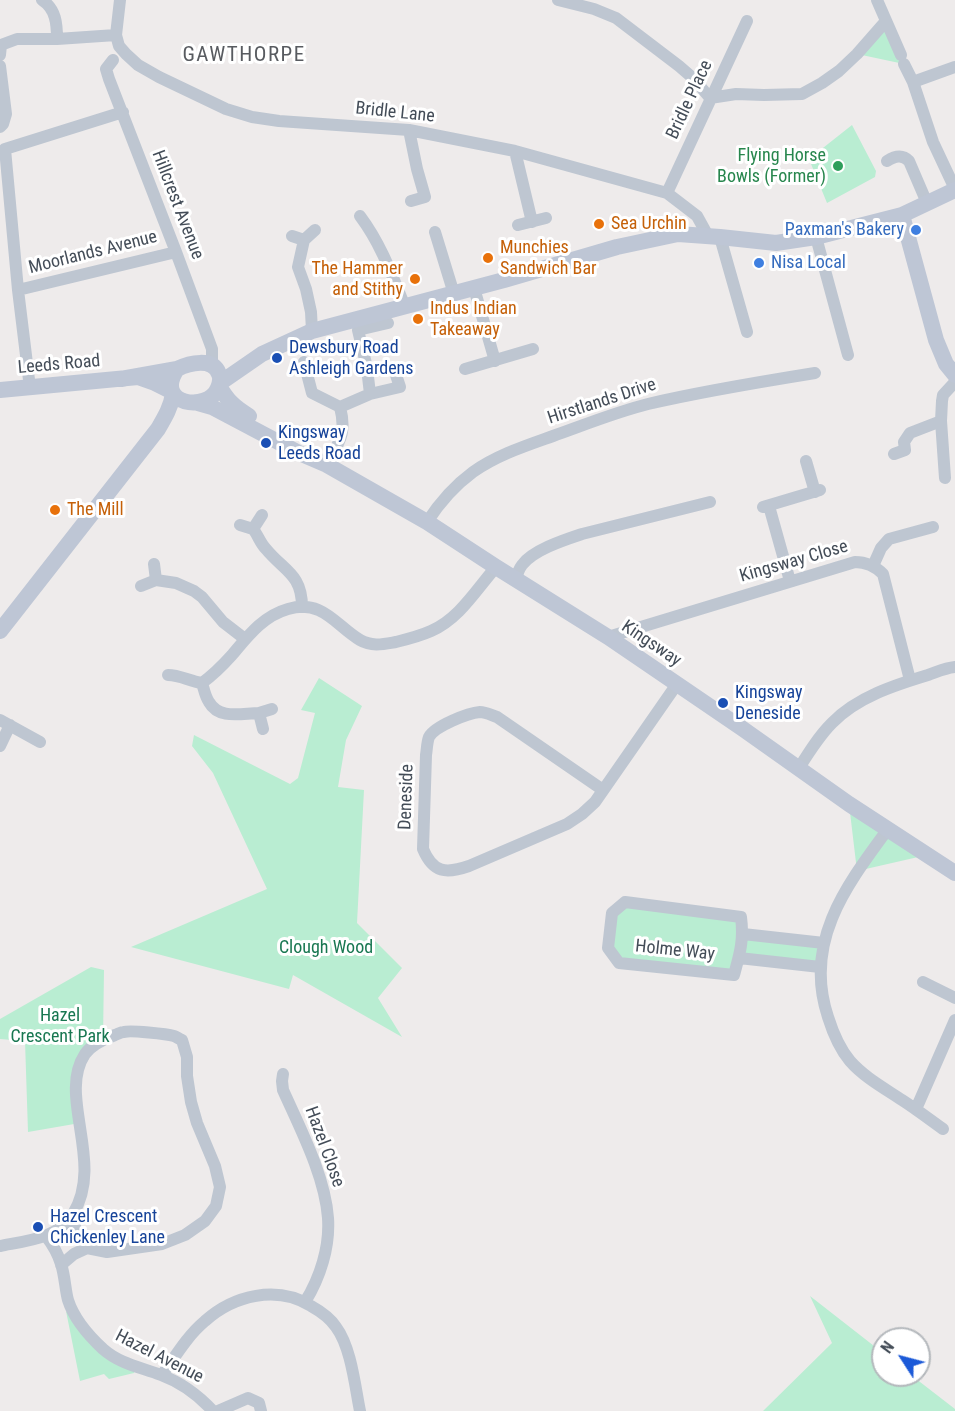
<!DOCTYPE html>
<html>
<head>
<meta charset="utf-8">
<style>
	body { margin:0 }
	#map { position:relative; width:955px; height:1411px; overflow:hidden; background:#eeebeb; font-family:"Roboto Condensed",sans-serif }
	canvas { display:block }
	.north { position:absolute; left:871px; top:1327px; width:60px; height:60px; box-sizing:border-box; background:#fff; border:2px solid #b4b8bc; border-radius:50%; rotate:306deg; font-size:16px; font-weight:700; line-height:24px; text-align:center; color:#444d58 }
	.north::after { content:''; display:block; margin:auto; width:21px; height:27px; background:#1c5ad8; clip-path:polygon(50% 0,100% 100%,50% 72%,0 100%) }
</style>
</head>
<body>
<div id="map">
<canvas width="955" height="1411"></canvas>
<div class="north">N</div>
</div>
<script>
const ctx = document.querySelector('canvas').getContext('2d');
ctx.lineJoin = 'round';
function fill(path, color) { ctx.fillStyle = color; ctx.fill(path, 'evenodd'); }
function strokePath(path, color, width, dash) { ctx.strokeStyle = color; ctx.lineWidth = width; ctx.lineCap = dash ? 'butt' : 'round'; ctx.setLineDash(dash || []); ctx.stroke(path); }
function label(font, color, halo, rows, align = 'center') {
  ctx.font = font + ' "Roboto Condensed",sans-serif'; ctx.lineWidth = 6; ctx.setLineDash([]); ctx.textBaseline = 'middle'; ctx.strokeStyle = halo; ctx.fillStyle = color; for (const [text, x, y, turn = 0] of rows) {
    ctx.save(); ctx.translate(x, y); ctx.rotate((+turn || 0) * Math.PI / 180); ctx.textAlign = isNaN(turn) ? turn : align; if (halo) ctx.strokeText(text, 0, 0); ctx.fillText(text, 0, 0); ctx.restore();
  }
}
const green = new Path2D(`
	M886,21l18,43 -47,-10z
	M852,125l24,46 -1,6 -48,26 -18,-44z
	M319,678l43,28 -16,34 -8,47 26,3 -7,133 45,45 -24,30 24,39 -109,-62 -4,14 -158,-42 136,-58 -54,-116 -21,-27 2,-11 96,49 8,-6 17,-65 -14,-3z
	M849,804l78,51 -70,16z
	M625,902l116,15 3,17 80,9 -4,24 -81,-9 -5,17 -115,-12 -11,-15 4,-35z
	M91,967l13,3 -1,69 -23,26v58l-52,9 -3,-91 -25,-2v-20z
	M810,1296l73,57v22h28l44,34v2h-192l69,-68z
	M66,1311l19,19 51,37 -2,6 -25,6 -5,-5 -24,7z`);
const street = new Path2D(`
	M42,0c14,9 15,24 15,39
	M120,0l-4,35 3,11 7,8 12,11 21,12 67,32 26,8 27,4 130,9 106,21 152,42 30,23 11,20
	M558,0l36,9 22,9 63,48 15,13 16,19 26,-4 28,1 38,-1 20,-11 17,-12 18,-17 29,-33
	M877,0l24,55
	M0,55l1,-10 16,-6h40l59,-4
	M113,60l-7,9 3,10 67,173 36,97v16
	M904,64l9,18 20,60 22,47
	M0,66l6,48 -3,10 -3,3
	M913,82l42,-15
	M409,130l8,39 8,28 -14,4
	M515,151l17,71
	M887,161c8,-5 15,-7 22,0l18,42
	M667,193l80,-172
	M360,216c21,28 32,59 45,91
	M518,225l28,-7
	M435,232l19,62
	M292,236l12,4 11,-10
	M720,237l27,95
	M816,237l32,118
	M304,240l-6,27 8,22 5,23 1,19
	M474,288l21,73
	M18,290l158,-38
	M304,362l8,31 28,14c7,27 -1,35 -13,58
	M465,369l68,-20
	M30,388l-12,-98 -13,-141 118,-37
	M370,394l-3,-26 -9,-38 30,-7
	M340,407l30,-13 30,-7 -4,-12
	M894,454l11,-4 -1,-8 6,-9 31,-12
	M806,461l9,31
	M945,478l-4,-57 1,-20 1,-6 12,-13
	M769,506l21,75
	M763,507l57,-17
	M427,522c13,-20 27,-36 46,-50 24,-17 52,-26 80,-36 31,-11 63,-24 95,-32 55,-13 111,-22 167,-31
	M240,525l13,4c5,6 7,14 13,20 18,22 36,25 36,58
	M253,529l9,-14
	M154,564l2,16
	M873,566l8,-18 8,-9 44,-12
	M516,579c1,-4 3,-10 6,-14 11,-15 42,-25 60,-31l128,-32
	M141,586l15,-6 20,3 18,8 8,6 21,25 22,17
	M608,637l247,-75c12,0 20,4 28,12l27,106
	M168,675c12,0 21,6 34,8 11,-8 21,-18 30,-28 16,-19 31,-39 56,-46 35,-10 47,16 72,31 12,7 24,4 36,2 12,-3 24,-6 35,-11 28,-12 45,-41 65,-64
	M202,683c2,6 3,13 7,19 10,18 33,11 50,11
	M0,720l40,22
	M263,729l-4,-16 13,-4
	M0,746l10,-21
	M799,768c10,-16 20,-32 33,-45 25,-26 63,-38 96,-48 9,-3 17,-7 27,-8
	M603,790l-106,-73c-6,-2 -11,-5 -17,-5 -12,1 -45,14 -51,25 -2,5 -2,12 -3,18l-3,94c10,24 23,25 46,17l98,-42 15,-10 13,-12 82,-118
	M888,829c-42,57 -85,113 -60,188 5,16 11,31 22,44 14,16 34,27 52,39 14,9 27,19 41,29
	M625,902l116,15c3,23 -1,36 -7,58l-115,-12 -11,-15 4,-35z
	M743,934l81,9
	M739,958l81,9
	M923,982l32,16
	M283,1074l-1,7 1,9c17,38 42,86 45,128 2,29 -8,60 -23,84
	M916,1109l39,-89
	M72,1216l5,17 10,15
	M46,1236c7,9 12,18 15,28 4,12 4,25 7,36 6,19 21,36 35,49 17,15 37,18 58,26 19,7 38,21 52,36
	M0,1246c25,-5 58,-7 73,-32 32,-52 -16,-118 12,-160 7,-10 19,-15 30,-19 3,-1 6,-3 9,-3 6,-2 43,2 50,4 3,1 5,3 8,4l5,17v19l4,26 6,21 18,43 5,21 -4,19 -11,15 -20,14 -23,9 -55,8 -20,-4 -13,6 -13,11
	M162,1375c13,-18 25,-39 43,-54 29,-26 72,-36 106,-15 9,5 19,12 25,21 15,20 19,59 24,84
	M218,1411l30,-13 11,5 2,8`);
const secondary = new Path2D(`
	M902,215l34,125 10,24 9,11
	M121,379l56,-10c12,-6 36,-12 42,5 2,4 1,9 -1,14 -10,25 -65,17 -41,-19
	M220,383l42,-29 50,-23 192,-51 113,-33 61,-13 42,3 56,6 40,-6 86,-22 53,-25
	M219,386c9,15 15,21 30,30
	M0,390l138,-13 17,6 16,8
	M198,403l14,4 87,46 28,12 100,57 69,45 112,70 135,92 106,75 106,69
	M0,631l158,-202c7,-12 13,-22 15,-35`);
const markers = [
	[838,166,6,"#2e9e5b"],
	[599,224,6,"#e8710a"],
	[916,230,6,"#3f7fe0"],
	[488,258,6,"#e8710a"],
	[759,263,6,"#3f7fe0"],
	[415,279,6,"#e8710a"],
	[418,319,6,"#e8710a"],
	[277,358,6,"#1a4fb4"],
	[266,443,6,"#1a4fb4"],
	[55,510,6,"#e8710a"],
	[723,703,6,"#1a4fb4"],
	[38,1227,6,"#1a4fb4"]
];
const streetNames = [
	["Bridle Place",690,100,-65],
	["Bridle Lane",395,113,6],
	["Hillcrest Avenue",177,205,69],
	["Moorlands Avenue",93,253,-14],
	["Leeds Road",59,365,-5],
	["Hirstlands Drive",602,402,-18],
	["Kingsway Close",794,562,-16],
	["Kingsway",651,644,34],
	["Deneside",407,797,-88],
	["Holme Way",675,951,6],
	["Hazel Close",324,1147,70],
	["Hazel Avenue",159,1357,27]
];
const leisureNames = [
	["Flying Horse",826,156],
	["Bowls (Former)",826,177]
];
const foodNames = [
	["Sea Urchin",611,224],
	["Munchies",500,248],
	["Sandwich Bar",500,269],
	["The Hammer",403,269,"right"],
	["and Stithy",403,290,"right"],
	["Indus Indian",430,309],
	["Takeaway",430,330],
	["The Mill",67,510]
];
const shopNames = [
	["Paxman's Bakery",904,230],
	["Nisa Local",771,263,"left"]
];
const transitNames = [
	["Dewsbury Road",289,348],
	["Ashleigh Gardens",289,369],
	["Kingsway",278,433],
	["Leeds Road",278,454],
	["Kingsway",735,693],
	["Deneside",735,714],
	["Hazel Crescent",50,1217],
	["Chickenley Lane",50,1238]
];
const parkNames = [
	["Clough Wood",326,948],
	["Hazel",60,1016],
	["Crescent Park",60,1037]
];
const quarterNames = [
	["GAWTHORPE",244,56]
];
fill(green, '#b9edd2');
strokePath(street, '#bec6d1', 12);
strokePath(secondary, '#bec6d5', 16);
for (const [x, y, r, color] of markers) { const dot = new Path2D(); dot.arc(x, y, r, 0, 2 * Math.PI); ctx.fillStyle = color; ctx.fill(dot); strokePath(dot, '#fff', 2); }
label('18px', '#444d58', '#fff', streetNames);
label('18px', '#27864d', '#fff', leisureNames, 'right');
label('18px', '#c56008', '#fff', foodNames, 'left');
label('18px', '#366cbe', '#fff', shopNames, 'right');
label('18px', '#164399', '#fff', transitNames, 'left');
label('18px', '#187751', '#fff', parkNames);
ctx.letterSpacing = '1.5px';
label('21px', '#585b60', '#fff', quarterNames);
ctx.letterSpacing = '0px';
</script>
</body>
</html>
